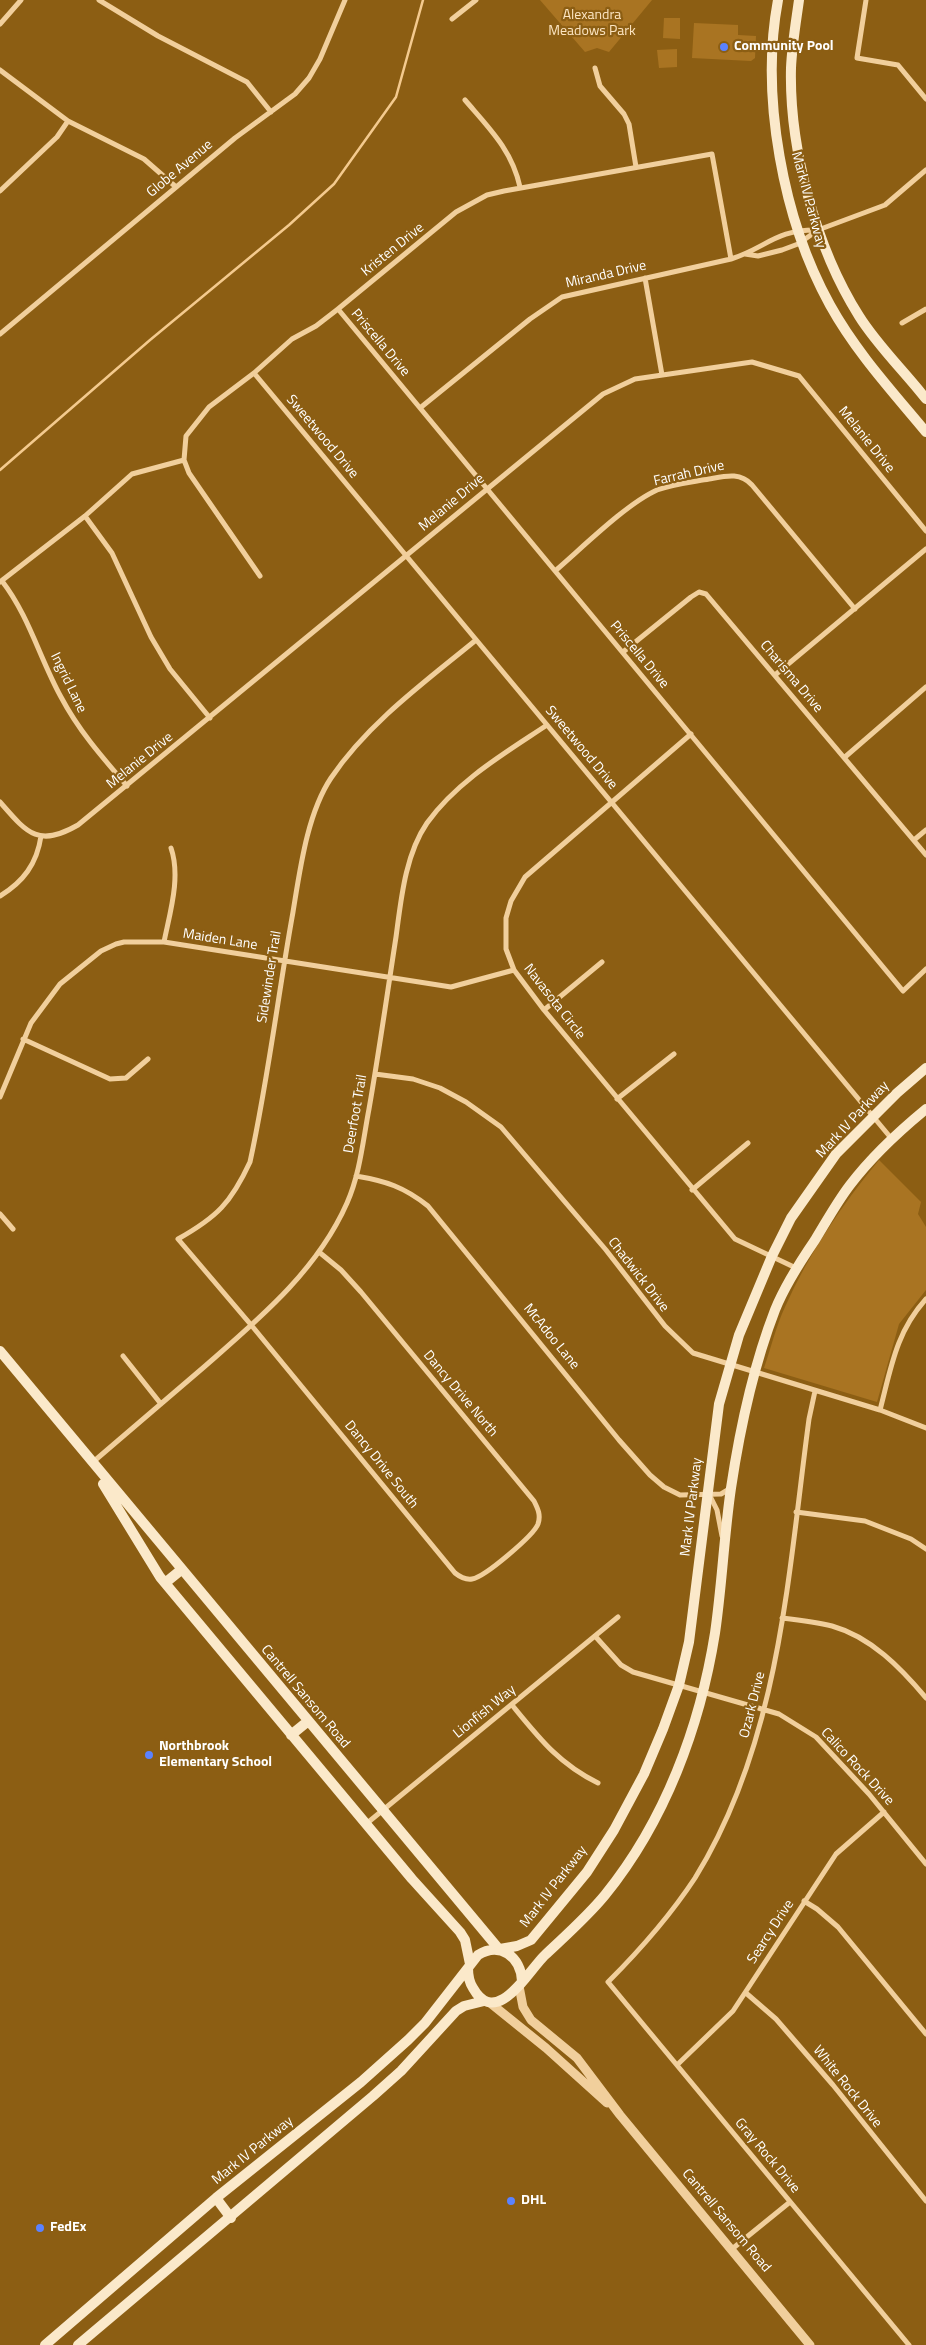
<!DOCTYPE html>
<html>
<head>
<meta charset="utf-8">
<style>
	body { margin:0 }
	canvas { display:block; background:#8c5e13 }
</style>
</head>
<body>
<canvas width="926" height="2345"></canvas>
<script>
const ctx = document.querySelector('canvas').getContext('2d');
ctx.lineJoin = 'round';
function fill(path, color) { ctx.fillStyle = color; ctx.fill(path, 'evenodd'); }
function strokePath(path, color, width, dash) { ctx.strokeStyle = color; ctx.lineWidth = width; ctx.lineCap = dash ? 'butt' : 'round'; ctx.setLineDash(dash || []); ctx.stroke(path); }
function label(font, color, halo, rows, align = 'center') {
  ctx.font = font + ' "Titillium Web",sans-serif'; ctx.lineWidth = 4.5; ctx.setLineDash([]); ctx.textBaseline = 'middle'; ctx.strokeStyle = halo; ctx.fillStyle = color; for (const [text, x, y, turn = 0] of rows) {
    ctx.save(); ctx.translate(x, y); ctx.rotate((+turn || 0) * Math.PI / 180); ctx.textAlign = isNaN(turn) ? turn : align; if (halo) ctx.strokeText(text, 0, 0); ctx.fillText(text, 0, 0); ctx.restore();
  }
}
const green = new Path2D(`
	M540,0h112l-43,52 -12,-4 -12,4z
	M664,18h16v21l-17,-1z
	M694,23l44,2v10l18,1 -1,22 -4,3 -59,-3z
	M677,49v18l-18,1 -2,-18z
	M879,1160l42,42 -3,12 8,13v63l-27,34 -22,78 -113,-34c7,-20 12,-42 21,-61 24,-54 57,-102 94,-147z`);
const stream = new Path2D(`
	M0,470l150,-130 139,-115 45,-41 62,-87 27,-97`);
const minor = new Path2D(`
	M99,0l59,36 89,46 24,30
	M866,0l-9,58 41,7 28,34
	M452,19l24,-19
	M0,24l21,-24
	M595,68l5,18 24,28 5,10 7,43
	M0,70l68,51 76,38 32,28
	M465,100c24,28 47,50 55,87
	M0,191l57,-54 11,-16
	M745,254l13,2 24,-6 16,-6 20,-14 67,-25 41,-35
	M645,278l17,97
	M338,309l565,682 23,-22
	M902,323l24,-14
	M0,334l235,-196 60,-44 14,-16 11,-19 25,-59
	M254,373l637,765
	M420,408l110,-89 32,-22 169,-38c35,-11 45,-30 87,-29
	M85,516l27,37 39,84 19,32 40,49
	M555,571c27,-23 71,-67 102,-81 16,-6 35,-8 52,-11 17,-3 31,-7 43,6l103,124
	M260,576l-71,-103 -5,-13 2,-24 23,-29 45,-34 38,-34 24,-13 22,-17 118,-97 31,-17 17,-4 208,-37 19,105
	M2,581c27,35 38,78 59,116 18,34 41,60 66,89
	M0,582l85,-66 47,-42 52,-14
	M623,652l68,-55 8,-5 7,2 220,261
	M775,675l151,-126
	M691,734l-166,143 -14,24 -5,17v31l8,21 30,40 191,229 61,29
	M845,757l81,-70
	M0,802c27,31 38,46 78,23l525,-431 32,-15 117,-17 47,14 127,155
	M914,840l12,-10
	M0,896c23,-14 37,-32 41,-60
	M164,942c6,-30 17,-65 7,-94
	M544,1010l58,-48
	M23,1039l87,40 16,-1 22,-19
	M375,1074l38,5 27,9 26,14 35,25 105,123 59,76 28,27 187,57 46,18
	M0,1097l31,-74 29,-39 41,-33 15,-7 8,-2h40l287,45 63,-17
	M617,1099l57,-45
	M356,1176c30,5 48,11 72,30l191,234 31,35 14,12 16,8 41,-1 10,-6
	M692,1190l56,-47
	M0,1214l13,15
	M319,1252l22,18 20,22 173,209c4,8 7,14 4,23 -4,11 -53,53 -66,55 -7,1 -12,-2 -17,-6l-203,-247 -74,-87c39,-22 53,-36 72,-77 18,-82 28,-167 43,-250 7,-42 14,-98 38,-134 37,-55 95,-97 145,-138
	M123,1356l38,48
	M815,1391l-6,28c-21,155 -29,322 -114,459 -25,38 -55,72 -87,104l301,363
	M880,1410c11,-42 16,-78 46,-111
	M93,1462c37,-32 74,-63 111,-95 55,-48 113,-96 143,-164 13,-29 16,-63 22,-94 10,-57 18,-114 27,-172 5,-37 9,-82 31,-114 30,-42 78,-70 120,-98
	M709,1494l8,16 5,26
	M796,1512l69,9 46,18 15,10
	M782,1618c17,2 34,4 50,8 39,11 69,42 94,72
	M595,1636l26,29 12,7 146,42 37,23 53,57 57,70
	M512,1705c27,33 47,59 86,78
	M366,1824l252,-207
	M804,1901l13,8 21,18 88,107
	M746,1993l30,26 57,66 93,116
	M677,2065l56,-54 103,-157 48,-42
	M732,2249l58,-47`);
const tertiary = new Path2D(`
	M519,1986l4,21 8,13 46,38 43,57 190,230
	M489,2002l57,46 61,55`);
const secondary = new Path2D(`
	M778,0c-18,96 5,220 52,305 26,47 62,86 96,127
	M799,0c-3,22 -7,45 -8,68 -2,80 25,180 68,248 18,29 46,56 67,83
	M0,1351l498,597
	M103,1484l57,93 252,302 48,53 5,8 5,24
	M165,1583l16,-13
	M291,1735l16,-13
	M500,1949l17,-3 14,-6 56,-68 27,-42 30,-56 19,-45 16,-44 10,-43 30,-238 20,-69 33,-79 19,-38 45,-64 61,-61 29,-25
	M468,1968c0,7 1,14 5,20 23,41 55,-16 71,-32 21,-20 43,-39 61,-61 60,-74 95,-168 110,-262 7,-48 9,-97 16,-145 9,-60 22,-121 44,-178 10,-25 25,-48 40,-70 11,-18 22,-38 35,-55 22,-29 48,-53 76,-76
	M216,2198l15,20
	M45,2345l171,-147 145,-116 47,-42 17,-17 53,-68c22,-14 43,2 44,26
	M78,2345l295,-249 28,-25 55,-60 8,-5 20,-5`);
const markers = [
	[724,47,5,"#5b82ff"],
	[149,1755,5,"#5b82ff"],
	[511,2201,5,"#5b82ff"],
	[40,2228,5,"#5b82ff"]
];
const parkNames = [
	["Alexandra",592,16],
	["Meadows Park",592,32]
];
const poiNames = [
	["Community Pool",734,47],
	["Northbrook",159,1747],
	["Elementary School",159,1763],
	["DHL",521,2201],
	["FedEx",50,2228]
];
const streetNames = [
	["Globe Avenue",180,169,-40],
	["Mark IV Parkway",808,200,75],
	["Kristen Drive",393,250,-39],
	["Miranda Drive",606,275,-13],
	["Priscella Drive",380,343,50],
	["Sweetwood Drive",322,437,50],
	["Melanie Drive",866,440,51],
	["Farrah Drive",689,474,-13],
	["Melanie Drive",452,503,-40],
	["Priscella Drive",639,655,50],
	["Charisma Drive",791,677,50],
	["Ingrid Lane",68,683,64],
	["Sweetwood Drive",581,748,50],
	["Melanie Drive",140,761,-39],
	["Maiden Lane",220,940,9],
	["Sidewinder Trail",270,977,-81],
	["Navasota Circle",554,1002,52],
	["Deerfoot Trail",356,1114,-80],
	["Mark IV Parkway",853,1120,-47],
	["Chadwick Drive",638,1275,52],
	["McAdoo Lane",551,1337,51],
	["Dancy Drive North",460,1394,50],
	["Dancy Drive South",381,1465,51],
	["Mark IV Parkway",692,1507,-83],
	["Cantrell Sansom Road",305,1697,50],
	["Ozark Drive",753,1705,-76],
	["Lionfish Way",485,1712,-39],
	["Calico Rock Drive",857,1767,47],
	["Mark IV Parkway",554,1887,-52],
	["Searcy Drive",771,1932,-57],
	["White Rock Drive",847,2087,51],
	["Mark IV Parkway",253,2151,-39],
	["Gray Rock Drive",767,2156,50],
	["Cantrell Sansom Road",726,2221,50]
];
fill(green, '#a97422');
strokePath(stream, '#f4ca8e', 2.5);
strokePath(minor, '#f1cf9c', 5);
strokePath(tertiary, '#f1cf9c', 9);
strokePath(secondary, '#fbe9ca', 10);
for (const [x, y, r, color] of markers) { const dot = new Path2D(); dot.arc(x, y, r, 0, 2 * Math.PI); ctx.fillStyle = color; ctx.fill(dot); strokePath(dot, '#8c5e13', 2); }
label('14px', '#fce5c2', '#8c5e13', parkNames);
label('bold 14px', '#fff', '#8c5e13', poiNames, 'left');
label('14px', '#fff', '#8c5e13', streetNames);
</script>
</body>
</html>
